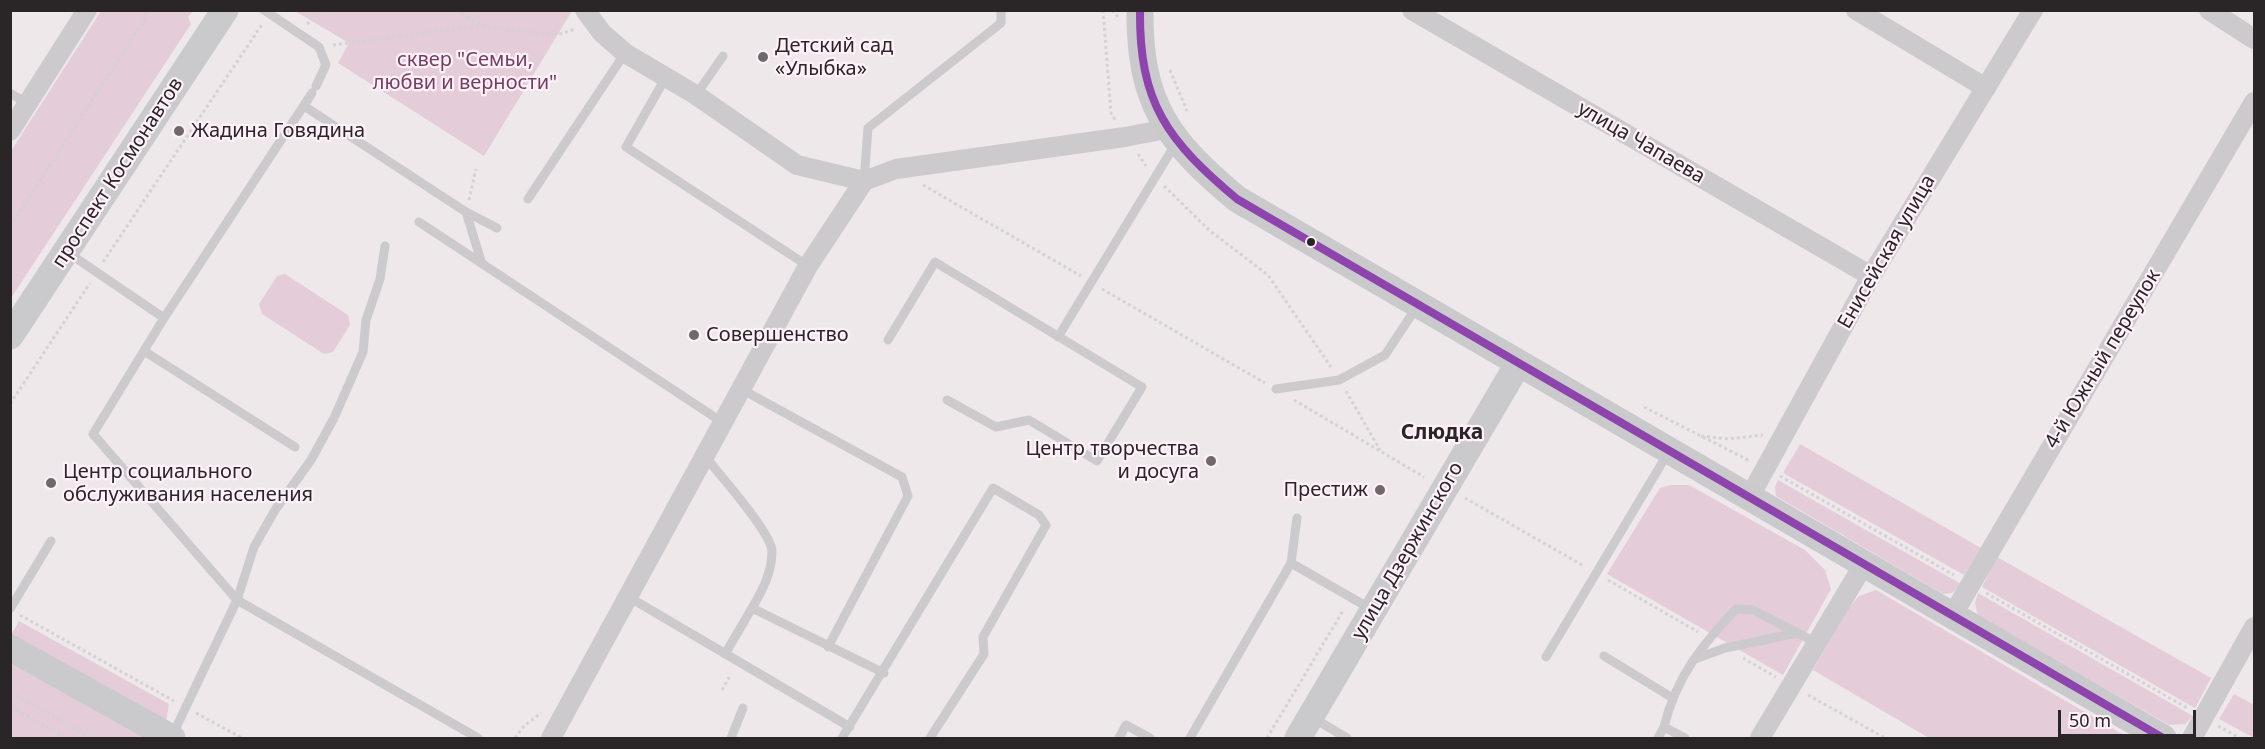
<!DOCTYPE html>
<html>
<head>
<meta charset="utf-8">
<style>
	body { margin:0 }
	#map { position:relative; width:2265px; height:749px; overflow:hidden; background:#eee8eb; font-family:"Noto Sans",sans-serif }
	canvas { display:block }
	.frame { position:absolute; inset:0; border:12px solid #2a2527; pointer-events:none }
	.scale { position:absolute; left:2058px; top:710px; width:138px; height:27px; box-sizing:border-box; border:3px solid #2a2527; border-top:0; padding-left:8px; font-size:18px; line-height:21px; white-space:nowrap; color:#2a2527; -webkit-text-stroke:4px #fff1f9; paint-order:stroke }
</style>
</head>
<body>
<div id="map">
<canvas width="2265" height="749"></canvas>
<div class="frame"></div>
<div class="scale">50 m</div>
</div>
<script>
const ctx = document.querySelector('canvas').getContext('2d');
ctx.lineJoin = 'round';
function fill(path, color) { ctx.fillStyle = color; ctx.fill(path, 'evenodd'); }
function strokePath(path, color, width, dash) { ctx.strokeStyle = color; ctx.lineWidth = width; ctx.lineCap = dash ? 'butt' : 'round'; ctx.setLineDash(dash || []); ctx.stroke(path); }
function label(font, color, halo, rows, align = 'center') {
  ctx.font = font + ' "Noto Sans",sans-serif'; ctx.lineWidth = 4.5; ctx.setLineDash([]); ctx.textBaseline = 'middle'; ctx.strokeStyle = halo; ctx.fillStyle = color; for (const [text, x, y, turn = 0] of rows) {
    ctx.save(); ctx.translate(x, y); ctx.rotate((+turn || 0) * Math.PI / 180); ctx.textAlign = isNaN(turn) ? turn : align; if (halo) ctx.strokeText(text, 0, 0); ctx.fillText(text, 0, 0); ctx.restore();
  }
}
const green = new Path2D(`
	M101,11h92l-5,6 3,7 -180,274v-147z
	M295,11h277l-88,145 -146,-93 11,-20z
	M285,274l63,41 2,10 -17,27 -9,2 -62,-40 -3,-10 18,-28z
	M1800,444l181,104 -17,27 -181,-102z
	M1778,480l183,104 -9,9 -9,1 -167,-98 -1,-9z
	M1671,485h18l116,65 20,20 6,19 -48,86 -176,-101 53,-86z
	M1997,557l214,121 -16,30 -213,-121z
	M1876,590l253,148h-200l-116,-68 35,-61 11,-13z
	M1978,593l215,123 -8,8 -16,1 -191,-109 -3,-13z
	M19,621l150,83 -3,18 -155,-87z
	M11,664l134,74h-134z
	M2234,694l20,11v33l-35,-19z`);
const path = new Path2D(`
	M457,10l21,15
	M476,10l3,14
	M1103,10l8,103 5,8
	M1112,10l6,7
	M307,24l16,-14
	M333,45l146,-19 78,9 18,-6
	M1170,70l17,41
	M1138,154l8,12
	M923,185l158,91
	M1164,186l45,44 59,45 63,92
	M469,200l7,-31
	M10,227l135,-208 1,-9
	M103,262l160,-239
	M1102,289l163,94
	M1346,391l34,59
	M1294,400l130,77
	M10,404l80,-121
	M1644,407l106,54
	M1701,436l28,3 34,-4
	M1780,476l174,99
	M1465,498l119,68
	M1608,580l90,52
	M1986,593l203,116
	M20,615l154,86
	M1743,658l33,19
	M722,690l9,-16
	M10,692l83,46
	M1808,695l77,43
	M10,707l58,31
	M196,713l46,25
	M2218,726l22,12
	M515,738l9,-12 17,-13
	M1267,738l77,-129`);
const service = new Path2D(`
	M264,10l55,37 7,18 -10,21
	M666,77l-40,70 182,119
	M10,93l18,11
	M312,93l-148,225 -71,116 144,166 241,138
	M696,95l27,-39
	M304,106l162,106 31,16
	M864,181l4,-53 133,-105v-13
	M528,199l97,-146
	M466,212l16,52
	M419,222l303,200
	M67,252l97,66
	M1058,337l118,-194
	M888,340l47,-78 207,125 -45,74 -68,-41 -33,7 -49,-27
	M144,351l151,96
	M741,389l161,88 6,19 -80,151
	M1276,389l63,-9 46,-25 31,-47
	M704,455c14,18 67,77 68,96 0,22 -10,40 -20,57
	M1291,563l6,-45
	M627,596l223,131
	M10,609l41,-68
	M725,654l27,-46 132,65
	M1604,656l67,41
	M1546,657l122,-204
	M1695,659l30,-11 72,-15
	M1313,718l34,20
	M1664,727c12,-50 38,-82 72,-118l17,1 64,33
	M172,736l65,-136 17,-53 21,-37 36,-50 23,-42 29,-66 3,-32 14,-41 5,-33
	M731,738l12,-30
	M842,738l151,-250 46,27 7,10 -63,112 1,17 -54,84
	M1119,738l7,-13 24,13
	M1190,738l101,-175 80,46
	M1658,738l6,-11 21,11`);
const minor = new Path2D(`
	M585,10l17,23 23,20 71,42 101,70 67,16 32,-12 229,-32 41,-8
	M1412,10l459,266
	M1856,10l130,78
	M2209,10l45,29
	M10,131l77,-121
	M1749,498l122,-222 162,-266
	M1952,616l302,-514
	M551,738l257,-472 56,-85
	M1760,738l104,-174
	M2192,738l62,-111`);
const secondary = new Path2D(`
	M1140,10c-1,94 28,131 97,189l926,539
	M10,336l215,-326
	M10,648l162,90
	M1298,738l220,-374`);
const bus1 = new Path2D(`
	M1140,10c-1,94 28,131 97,189l926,539`);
const markers = [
	[763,57,6,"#6f696c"],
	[179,131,6,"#6f696c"],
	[1311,242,5,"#2a2527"],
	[694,335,6,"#6f696c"],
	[1211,461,6,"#6f696c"],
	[51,483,6,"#6f696c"],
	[1380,490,6,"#6f696c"]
];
const poiNames = [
	["Детский сад",775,46],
	["«Улыбка»",775,69],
	["Жадина Говядина",191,131],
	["Совершенство",706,335],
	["Центр творчества",1199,449,"right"],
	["и досуга",1199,472,"right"],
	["Центр социального",63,472],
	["обслуживания населения",63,495],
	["Престиж",1368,490,"right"]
];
const parkNames = [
	["сквер \"Семьи,",465,60],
	["любви и верности\"",465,83]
];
const streetNames = [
	["улица Чапаева",1641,143,30],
	["проспект Космонавтов",118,173,-57],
	["Енисейская улица",1887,252,-60],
	["4-й Южный переулок",2103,359,-59],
	["улица Дзержинского",1408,551,-60]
];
const neighbourhoodNames = [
	["Слюдка",1442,433]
];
fill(green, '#e4ccd9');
strokePath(path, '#d4d2d3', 3, [3, 3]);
strokePath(service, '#cccacc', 9);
strokePath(minor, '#cccacc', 20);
strokePath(secondary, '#cacacc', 27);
strokePath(bus1, '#8e44ad', 8);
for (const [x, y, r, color] of markers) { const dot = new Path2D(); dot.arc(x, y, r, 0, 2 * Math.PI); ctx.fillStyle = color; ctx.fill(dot); strokePath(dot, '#fff1f9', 2); }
label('20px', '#2a2527', '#fff1f9', poiNames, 'left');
label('20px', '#753e60', '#fff1f9', parkNames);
label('20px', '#2a2527', '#fff1f9', streetNames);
label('bold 21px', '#2a2527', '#fff1f9', neighbourhoodNames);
</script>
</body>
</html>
